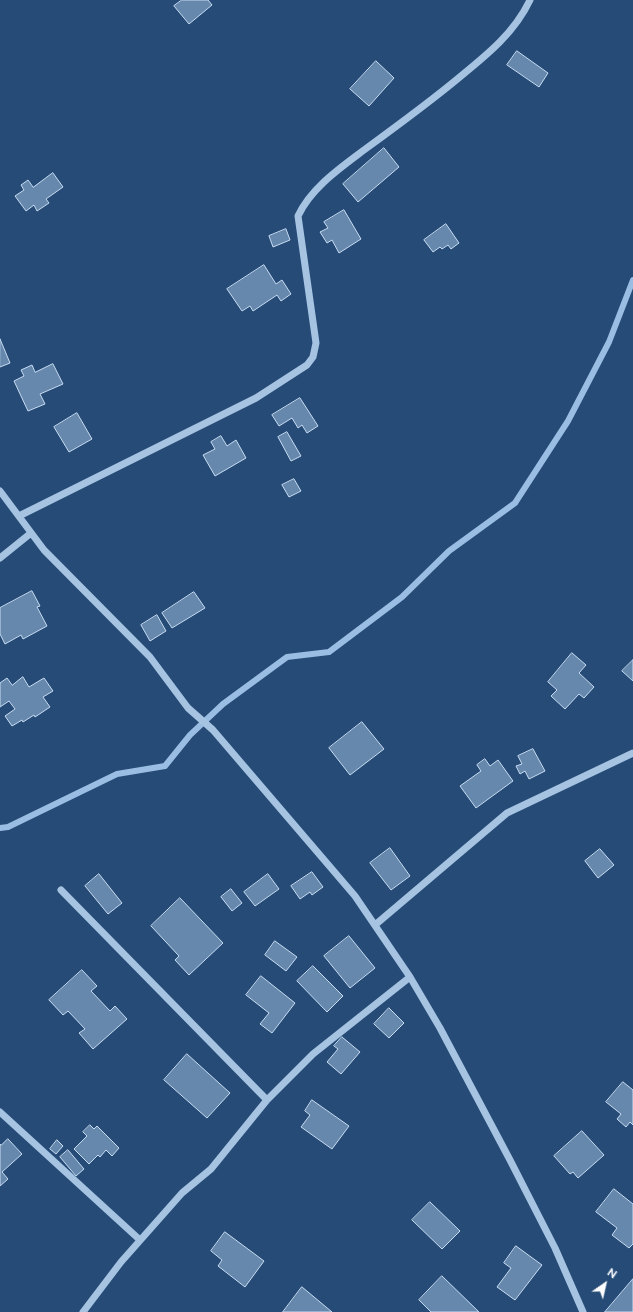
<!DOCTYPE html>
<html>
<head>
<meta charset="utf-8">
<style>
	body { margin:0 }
	#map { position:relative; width:633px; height:1312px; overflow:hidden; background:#254b76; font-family:Raleway,sans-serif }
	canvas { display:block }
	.north { position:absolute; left:585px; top:1264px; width:40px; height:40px; -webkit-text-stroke:3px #254b76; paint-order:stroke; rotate:34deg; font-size:11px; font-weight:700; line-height:16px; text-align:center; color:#fff }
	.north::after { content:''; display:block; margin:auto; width:14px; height:18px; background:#fff; clip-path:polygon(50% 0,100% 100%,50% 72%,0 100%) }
</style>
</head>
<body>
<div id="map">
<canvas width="633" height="1312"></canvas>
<div class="north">N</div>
</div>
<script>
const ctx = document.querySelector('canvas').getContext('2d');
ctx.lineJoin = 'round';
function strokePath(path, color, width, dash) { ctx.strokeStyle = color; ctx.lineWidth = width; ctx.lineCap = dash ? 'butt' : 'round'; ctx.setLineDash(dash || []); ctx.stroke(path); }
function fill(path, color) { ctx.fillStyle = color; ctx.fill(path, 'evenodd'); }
const stream = new Path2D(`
	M0,828l8,-1 109,-53 48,-8 25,-31 33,-31 64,-47 42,-5 73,-55 47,-46 66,-48 53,-82 41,-79 24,-62`);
const building = new Path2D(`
	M182,0h26l4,5 -23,19 -15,-18z
	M517,51l31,22 -9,14 -32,-22z
	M376,61l18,17 -25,28 -19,-17z
	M384,148l15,19 -41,35 -15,-18z
	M53,173l10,14 -17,12 3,4 -12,8 -3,-6 -8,6 -11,-15 9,-6 -3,-5 7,-5 5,7z
	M344,210l17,29 -22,14 -7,-13 -5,3 -7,-11 8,-4 -4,-6z
	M446,224l13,19 -8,6 -3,-4 -6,4 -2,-2 -7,5 -9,-12z
	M286,229l4,11 -17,7 -4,-11z
	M264,265l12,19 6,-4 9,14 -10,7 -4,-6 -24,16 -3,-5 -8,5 -15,-22z
	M0,339l10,24 -10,4z
	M53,364l10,20 -23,10 5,10 -17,7 -14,-30 10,-5 -3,-6 11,-5 3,7z
	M300,398l18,28 -11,7 -5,-8 -4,3 -6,-10 -13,8 -7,-11z
	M77,413l15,26 -23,13 -15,-25z
	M287,432l14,24 -10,5 -13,-24z
	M221,436l6,10 9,-6 10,18 -31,18 -12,-21 12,-6 -4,-7z
	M294,479l7,12 -12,6 -7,-12z
	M32,591l8,15 -3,1 10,19 -24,13 -2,-4 -16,9 -5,-10v-26z
	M194,592l11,16 -33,20 -10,-15z
	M157,615l9,16 -16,10 -9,-16z
	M572,653l14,12 -7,8 15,14 -10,11 -5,-4 -14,15 -14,-13 6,-6 -9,-8z
	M633,660v21l-11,-10z
	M23,677l6,10 15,-9 9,13 -10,6 7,10 -15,10 -1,-2 -11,7 -1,-2 -10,6 -7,-10 10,-7 -6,-8 -9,6v-24l7,-5 5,7z
	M362,722l22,27 -34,26 -21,-27z
	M533,749l12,22 -16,8 -4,-8 -5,3 -4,-8 6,-2 -4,-8z
	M485,759l5,7 8,-6 15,21 -37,27 -16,-22 21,-15 -4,-6z
	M390,848l20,28 -19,14 -21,-27z
	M600,849l14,16 -16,13 -13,-17z
	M312,872l11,15 -11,8 -2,-3 -10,7 -9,-13z
	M99,874l23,29 -14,11 -23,-28z
	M268,874l11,15 -24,17 -11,-14z
	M231,889l11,14 -10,8 -11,-14z
	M180,898l43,45 -34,32 -14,-15 4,-4 -28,-30z
	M349,936l26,32 -25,20 -26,-32z
	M275,941l22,16 -11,14 -21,-16z
	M313,966l30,30 -16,16 -30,-31z
	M82,970l15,16 -6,5 19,20 5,-5 12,13 -34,30 -14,-16 6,-4 -17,-18 -5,4 -14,-15z
	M261,976l34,27 -23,30 -12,-9 9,-11 -23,-18z
	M389,1008l15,15 -15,15 -15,-14z
	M342,1037l18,15 -19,22 -14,-12 11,-13 -4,-3z
	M187,1054l43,39 -23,25 -43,-38z
	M623,1082l10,8v35l-3,-3 -4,5 -9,-8 4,-5 -15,-12z
	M312,1100l37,26 -17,23 -31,-22 9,-12 -5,-4z
	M90,1125l4,4 3,-3 22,22 -7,8 -6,-6 -6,7 -2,-2 -9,9 -15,-15 13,-13 -4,-4z
	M582,1131l22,24 -26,23 -5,-6 -3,2 -16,-18z
	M8,1139l14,15 -20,18 6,7 -8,7v-42l1,1z
	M57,1140l6,6 -7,8 -6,-5z
	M68,1150l16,19 -8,7 -16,-19z
	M614,1189l19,15v40l-4,4 -17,-13 5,-7 -21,-16z
	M430,1202l30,29 -18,18 -30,-29z
	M225,1232l39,29 -19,26 -27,-21 4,-6 -11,-9z
	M516,1246l26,19 -27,35 -18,-13 14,-19 -7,-5z
	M442,1276l37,36h-48l-12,-12z
	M633,1279v33h-28z
	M302,1287l30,25h-49z`);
const minor = new Path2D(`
	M0,491l44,59 106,107 38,51 25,22 142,166 55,81 30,51 70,132 45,88 28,64
	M19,516l237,-118 51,-33 6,-8 3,-14 -18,-127c13,-28 42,-48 66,-66 33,-24 66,-48 97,-74 27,-22 54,-44 69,-76
	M0,558l31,-25
	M61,890l206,210
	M375,925l132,-112 126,-60
	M0,1112l140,128
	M83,1312l38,-50 61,-69 29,-24 56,-69 46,-46 97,-77`);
strokePath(stream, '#9abee3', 6);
fill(building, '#6688ad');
strokePath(building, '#c8dcf2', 1);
strokePath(minor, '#a6c3e2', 7);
</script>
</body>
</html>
